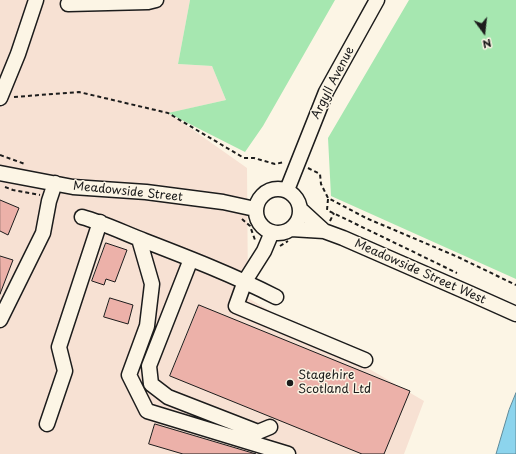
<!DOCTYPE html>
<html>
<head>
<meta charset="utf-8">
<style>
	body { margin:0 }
	#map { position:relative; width:516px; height:454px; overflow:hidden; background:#fcf5e5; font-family:"Playpen Sans",sans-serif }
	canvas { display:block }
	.north { position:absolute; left:464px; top:12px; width:40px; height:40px; -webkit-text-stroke:3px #fcf5e5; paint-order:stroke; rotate:165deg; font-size:11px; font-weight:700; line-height:16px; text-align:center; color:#1c1c1c }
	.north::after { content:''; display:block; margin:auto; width:14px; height:18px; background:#1c1c1c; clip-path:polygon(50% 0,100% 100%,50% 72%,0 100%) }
</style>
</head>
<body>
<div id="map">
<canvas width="516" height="454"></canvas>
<div class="north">N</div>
</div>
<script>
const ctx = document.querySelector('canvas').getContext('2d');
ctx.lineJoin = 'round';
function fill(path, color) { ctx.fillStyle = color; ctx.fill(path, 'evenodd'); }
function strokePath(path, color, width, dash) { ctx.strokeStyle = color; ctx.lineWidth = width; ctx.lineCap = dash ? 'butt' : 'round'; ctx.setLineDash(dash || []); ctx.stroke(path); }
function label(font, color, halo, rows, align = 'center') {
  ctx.font = font + ' "Playpen Sans",sans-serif'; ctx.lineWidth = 3; ctx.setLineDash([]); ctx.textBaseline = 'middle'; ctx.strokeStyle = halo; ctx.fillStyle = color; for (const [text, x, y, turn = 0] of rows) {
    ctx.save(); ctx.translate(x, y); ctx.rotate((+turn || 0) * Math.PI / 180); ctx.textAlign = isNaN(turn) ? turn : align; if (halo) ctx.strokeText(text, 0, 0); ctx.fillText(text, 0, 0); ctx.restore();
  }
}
const built = new Path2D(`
	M0,0h190l-12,64 34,2 14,34 -57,13 78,55 1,130 176,103 -20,53h-404z`);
const green = new Path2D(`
	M190,0h145l-72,126 -18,26 -77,-39 58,-13 -14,-34 -34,-2z
	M409,0h107v279l-185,-83 -3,-58z`);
const water = new Path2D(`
	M516,393v61h-20l13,-44z`);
const building = new Path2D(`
	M0,200l19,8 -11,27 -8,-4z
	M106,243l21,7 -12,32 -9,-3 -2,6 -12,-4z
	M0,256l13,4 -13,34z
	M110,298l23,7 -5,19 -24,-7z
	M199,305l211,86 -26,63h-22l-192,-78z
	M155,424l101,30h-73l-34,-10z`);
const path = new Path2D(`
	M14,97l65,-5 89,21 76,45h10l21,6 10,-2
	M0,155l25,9
	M308,168l12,6 1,10 7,14 38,20 92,39 58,28
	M5,187l8,3 27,5
	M328,199l-1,11 130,63
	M242,219l8,7 5,14
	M330,221l4,-8
	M280,246l8,-5`);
const minor = new Path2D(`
	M68,4l80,-2 8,-2
	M0,98l18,-44 18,-54
	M0,173l73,14 73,5 77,10 32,7
	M256 211a22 22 0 1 1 44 0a22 22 0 1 1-44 0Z
	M287,190l39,-98 51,-92
	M300,209l24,22
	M82,217c22,6 42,16 63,24 44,17 88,34 131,56
	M291,229l33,2 19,7 126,55 47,21
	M272,232l-8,19 -19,30 -9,25 129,54
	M139,239l13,45 -5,42 -18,49 18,36 141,43
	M191,259l-42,107 2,18 17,13 90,35 12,-5
	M0,320l43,-87 6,-32 6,-18
	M47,424l18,-53 -6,-24 41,-125`);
const markers = [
	[290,383,4,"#1c1c1c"]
];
const streetNames = [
	["Argyll Avenue",333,83,-63],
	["Meadowside Street",128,192,6],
	["Meadowside Street West",420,272,24]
];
const poiNames = [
	["Stagehire",298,376],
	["Scotland Ltd",298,390]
];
fill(built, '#f7e1d3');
fill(green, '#a6e7b0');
fill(water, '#8cd4ed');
strokePath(water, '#5f8a99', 1);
fill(building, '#ecb1a9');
strokePath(building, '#1c1c1c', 1);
strokePath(minor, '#1c1c1c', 17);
strokePath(path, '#1c1c1c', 2, [4, 3]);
strokePath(minor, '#fcf5e5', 14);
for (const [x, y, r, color] of markers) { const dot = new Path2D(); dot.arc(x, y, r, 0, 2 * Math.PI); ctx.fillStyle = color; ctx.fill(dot); strokePath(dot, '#fcf5e5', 1.5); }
label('12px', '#1c1c1c', '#fcf5e5', streetNames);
label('12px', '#1c1c1c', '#fcf5e5', poiNames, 'left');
</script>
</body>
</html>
